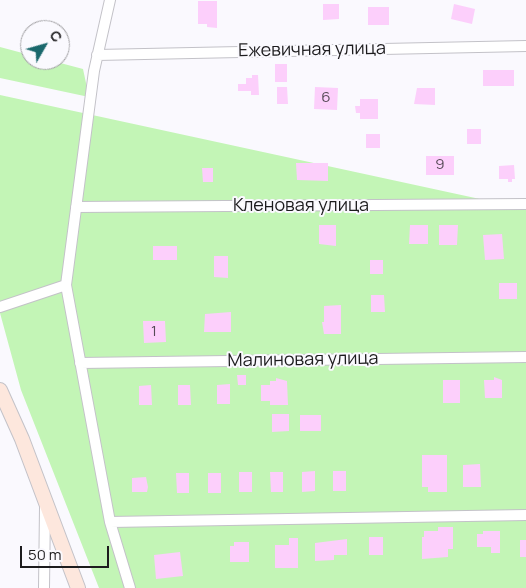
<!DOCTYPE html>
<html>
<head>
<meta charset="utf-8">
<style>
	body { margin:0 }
	#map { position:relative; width:526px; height:588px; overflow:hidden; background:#faf9fe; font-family:Manrope,sans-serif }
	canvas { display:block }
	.north { position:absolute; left:20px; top:20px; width:50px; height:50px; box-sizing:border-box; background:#faf9fe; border:1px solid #a2a1a4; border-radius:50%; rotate:52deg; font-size:14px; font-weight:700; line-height:20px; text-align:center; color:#1d1c1e }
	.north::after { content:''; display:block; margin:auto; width:18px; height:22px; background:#1a686c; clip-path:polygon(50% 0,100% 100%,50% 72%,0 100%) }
	.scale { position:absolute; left:20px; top:546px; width:89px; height:22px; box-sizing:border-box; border:2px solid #1d1c1e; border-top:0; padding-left:6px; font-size:15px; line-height:18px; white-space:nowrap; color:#1d1c1e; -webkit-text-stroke:4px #faf9fe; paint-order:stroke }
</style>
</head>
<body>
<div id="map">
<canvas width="526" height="588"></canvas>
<div class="north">С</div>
<div class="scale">50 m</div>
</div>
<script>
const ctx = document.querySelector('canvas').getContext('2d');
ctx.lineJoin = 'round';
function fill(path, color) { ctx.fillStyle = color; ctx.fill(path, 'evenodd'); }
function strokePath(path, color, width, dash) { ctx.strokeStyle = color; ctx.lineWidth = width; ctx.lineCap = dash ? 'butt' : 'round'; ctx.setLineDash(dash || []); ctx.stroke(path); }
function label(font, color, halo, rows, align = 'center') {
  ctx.font = font + ' Manrope,sans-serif'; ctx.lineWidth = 4; ctx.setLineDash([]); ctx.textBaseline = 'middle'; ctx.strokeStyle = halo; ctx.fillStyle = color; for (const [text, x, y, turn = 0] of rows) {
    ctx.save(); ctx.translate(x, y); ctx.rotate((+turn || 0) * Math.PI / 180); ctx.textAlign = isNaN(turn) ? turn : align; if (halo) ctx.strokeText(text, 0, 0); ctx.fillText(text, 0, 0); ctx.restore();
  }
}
const green = new Path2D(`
	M0,47l30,8v5h19l34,9 6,28 -89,-19z
	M0,95l526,114v379h-427l-78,-198 -21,-77z`);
const building = new Path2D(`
	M198,1h19v27l-10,-1v-3h-9z
	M323,4h16v15l-16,1z
	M454,4l21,5 -3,15 -21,-5z
	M368,7h21v18h-21z
	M275,64h12v18h-12z
	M483,70h31v16h-31z
	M252,75h6l1,20h-8v-4h-13v-7h8v-6h6z
	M277,87h10l1,17h-11z
	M315,87l23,1 -1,22 -23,-1z
	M417,88h18v17l-21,-1z
	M360,99h18v20h-18v-6h-4l-1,-7h5z
	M467,129h14v15h-14z
	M366,134h14v14h-14z
	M426,156h28v19h-28z
	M296,163h32v18l-31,-1z
	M514,165l1,14h-3v3h-4v-3h-9v-13z
	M202,168h11v14h-10z
	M319,225h17v21l-17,-2z
	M410,225h18v19h-19z
	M439,225h19l-1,20h-18z
	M502,234l2,25 -19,1 -2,-25z
	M153,246h24v14h-24z
	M214,256h14v22l-14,-1z
	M370,260h13v14h-13z
	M499,283h18v16h-18z
	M371,295h13l1,17h-14z
	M341,305v29h-17l-2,-12h2v-16z
	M231,312v20h-27l1,-18z
	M143,321h22l1,21 -22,1z
	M237,375h9v10h-8z
	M494,377l8,3v18h-17l-1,-18h10z
	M276,378l11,3 1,24h-18v-4h-9v-16h9v-4h6z
	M443,380h17v23h-17z
	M230,384v20h-13v-19z
	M151,385l1,20h-13v-19z
	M178,385h12l1,20h-13z
	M272,414h17v17l-17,1z
	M300,415h21v16h-21z
	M422,455h25v37h-19v-5h-6z
	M480,464l1,23h-18v-22z
	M315,471v20l-13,1v-20z
	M333,471h13v20h-13z
	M239,472h13v20h-13z
	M270,472h13v20h-12z
	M176,473h13v20h-12z
	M208,473h13v20h-13z
	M146,477l2,10 -1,5h-15v-14z
	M438,527h15v22h-5v8l-26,2v-22h2v-6h14z
	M483,531h17v22h-9v-6h-14v-13h6z
	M369,537h14v18h-14z
	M289,538h9v30h-23v-23h14z
	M347,539v16h-13v5l-19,1v-18z
	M520,540h6v17h-6z
	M234,542h15v20h-19v-16h4z
	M180,552l3,24 -27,3 -2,-24z`);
const street = new Path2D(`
	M97,55l429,-9
	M76,207l450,-3
	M66,285l44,237 20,66
	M0,307l66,-22 28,-214 16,-71
	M80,363l446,-6
	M110,522l416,-7
	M44,588l1,-81`);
const secondary = new Path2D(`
	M0,390l22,49 56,149`);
const numberNames = [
	["6",326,98],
	["9",440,165],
	["1",154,332]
];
const streetNames = [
	["Ежевичная улица",312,50,-1],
	["Кленовая улица",301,206],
	["Малиновая улица",303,360,-1]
];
fill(green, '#c3f5b6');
fill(building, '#fccffb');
strokePath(street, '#c3c2c8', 12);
strokePath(secondary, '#c3c2c8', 16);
strokePath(street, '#fff', 10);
strokePath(secondary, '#fde7dd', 14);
label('15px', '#554955', null, numberNames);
label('18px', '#1d1c1e', '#faf9fe', streetNames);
</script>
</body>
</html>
